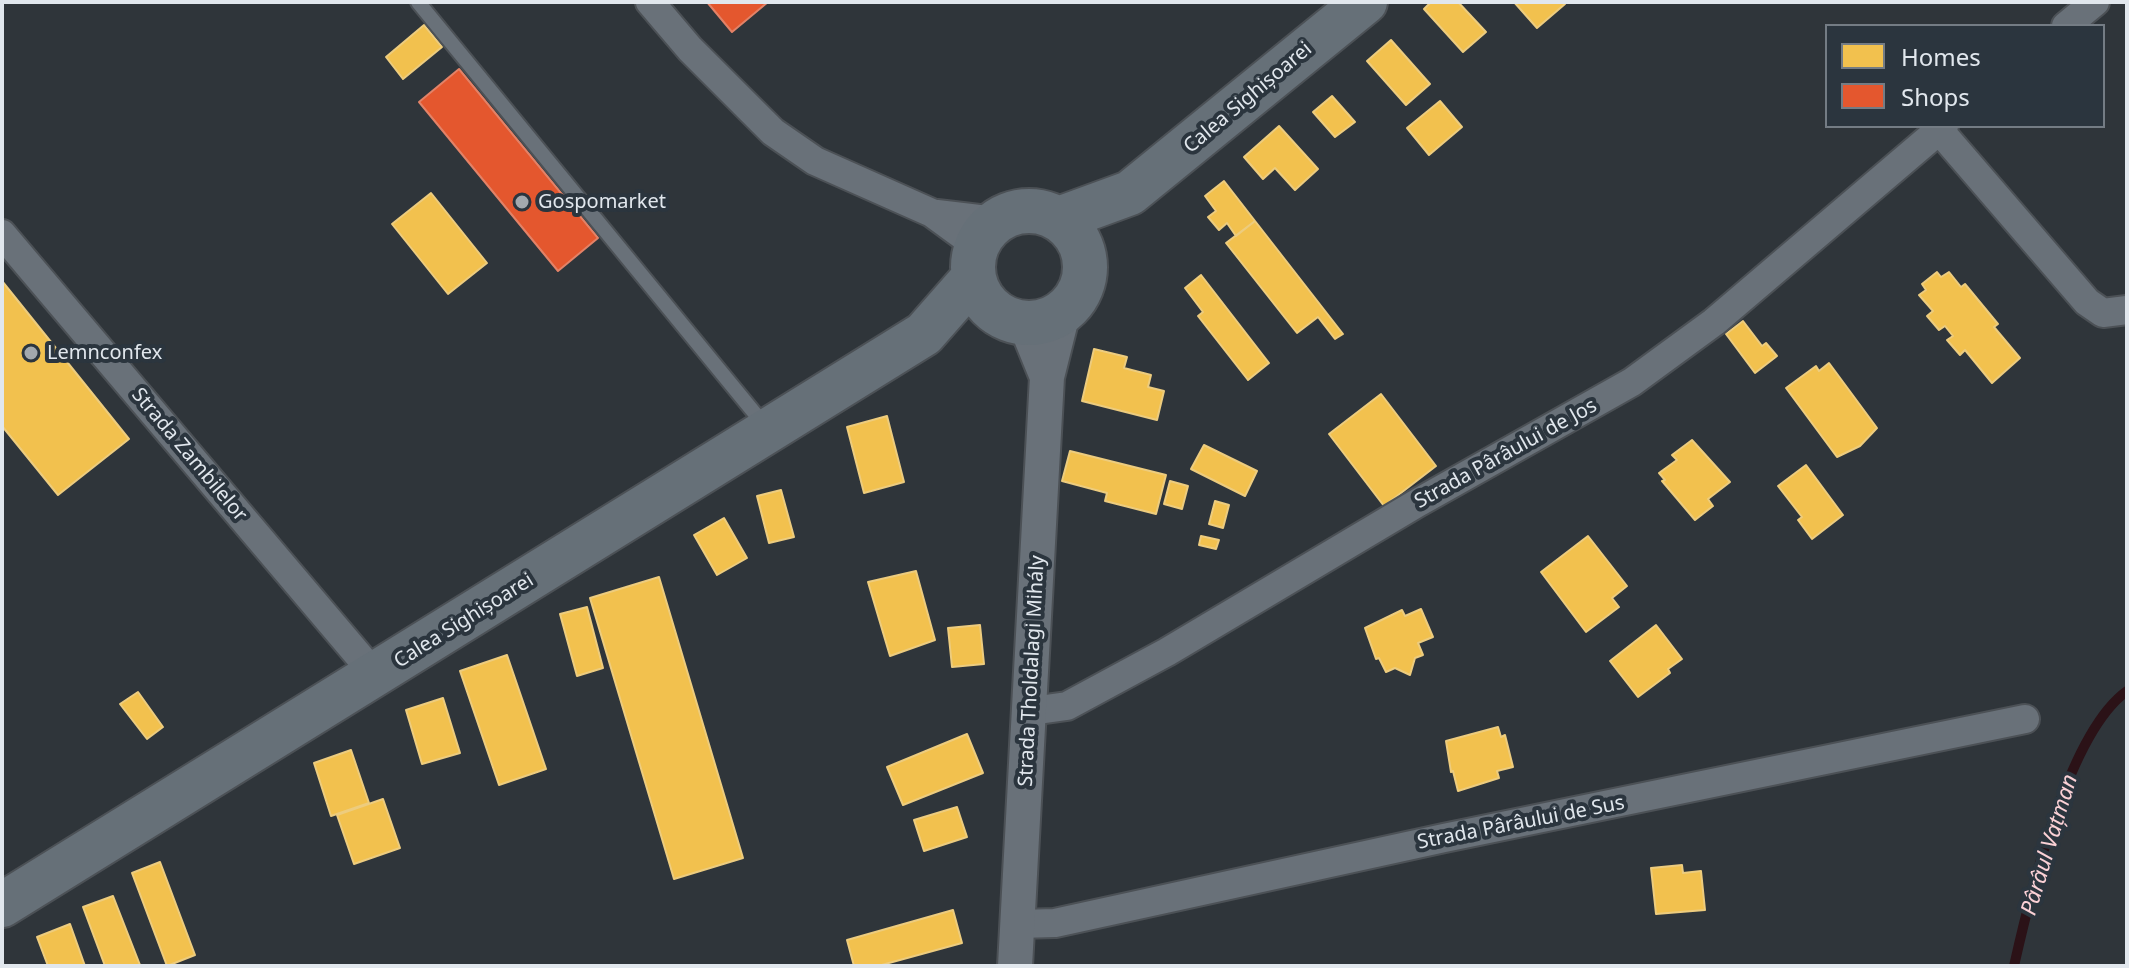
<!DOCTYPE html>
<html>
<head>
<meta charset="utf-8">
<style>
	body { margin:0 }
	#map { position:relative; width:2129px; height:968px; overflow:hidden; background:#2f353a; font-family:"Noto Sans",sans-serif }
	canvas { display:block }
	.frame { position:absolute; inset:0; border:4px solid #e1e7ed; pointer-events:none }
	.legend { position:absolute; left:1825px; top:24px; width:280px; height:104px; box-sizing:border-box; background:#2b353e; border:2px solid #747c84; margin:0; padding:10px 14px; list-style:none; font-size:24px; color:#e1e7ed }
	.legend li { display:flex; align-items:center; gap:16px; height:40px }
	.legend b { width:40px; border:2px solid #747c84 }
</style>
</head>
<body>
<div id="map">
<canvas width="2129" height="968"></canvas>
<div class="frame"></div>
<ul class="legend">
<li><b style="height:22px;background:#f2c14e"></b>Homes</li>
<li><b style="height:22px;background:#e4572e"></b>Shops</li>
</ul>
</div>
<script>
const ctx = document.querySelector('canvas').getContext('2d');
ctx.lineJoin = 'round';
function fill(path, color) { ctx.fillStyle = color; ctx.fill(path, 'evenodd'); }
function strokePath(path, color, width, dash) { ctx.strokeStyle = color; ctx.lineWidth = width; ctx.lineCap = dash ? 'butt' : 'round'; ctx.setLineDash(dash || []); ctx.stroke(path); }
function label(font, color, halo, rows, align = 'center') {
  ctx.font = font + ' "Noto Sans",sans-serif'; ctx.lineWidth = 8; ctx.setLineDash([]); ctx.textBaseline = 'middle'; ctx.strokeStyle = halo; ctx.fillStyle = color; for (const [text, x, y, turn = 0] of rows) {
    ctx.save(); ctx.translate(x, y); ctx.rotate((+turn || 0) * Math.PI / 180); ctx.textAlign = isNaN(turn) ? turn : align; if (halo) ctx.strokeText(text, 0, 0); ctx.fillText(text, 0, 0); ctx.restore();
  }
}
const homes = new Path2D(`
	M1431,2h27l28,30 -23,20 -39,-43z
	M1514,2h49l2,2 -28,24z
	M424,25l18,22 -39,32 -17,-22z
	M1391,40l39,44 -24,21 -39,-44z
	M1332,96l23,26 -20,15 -22,-25z
	M1440,101l22,26 -33,28 -22,-27z
	M1279,126l39,43 -23,21 -20,-22 -12,11 -19,-22z
	M1224,181l31,40 -19,15 -9,-13 -8,7 -11,-13 8,-6 -11,-15z
	M431,193l56,70 -39,31 -56,-70z
	M1255,221l88,113 -8,5 -17,-22 -21,16 -71,-90z
	M1937,272l4,5 8,-5 12,15 4,-3 33,40 -4,3 26,31 -28,25 -27,-33 -5,5 -13,-15 6,-4 -8,-10 -6,4 -12,-14 6,-5 -14,-16 7,-5 -4,-6z
	M1201,275l68,88 -21,17 -50,-64 5,-4 -18,-24z
	M2,281l127,158 -71,56 -56,-69z
	M1743,321l19,25 4,-3 11,13 -22,17 -29,-39z
	M1094,349l33,8 -3,11 27,7 -3,12 16,4 -7,29 -75,-19z
	M1829,363l48,65 -17,18 -23,11 -51,-69 30,-22 3,5z
	M1381,394l55,72 -52,40 -55,-72z
	M887,416l17,66 -40,11 -17,-66z
	M1692,440l38,42 -22,17 5,7 -18,14 -33,-39 3,-1 -6,-7 18,-13 -5,-5z
	M1204,445l53,26 -12,25 -54,-27z
	M1070,451l96,24 -10,39 -51,-13 2,-8 -45,-12z
	M1806,465l37,50 -31,24 -14,-19 4,-3 -24,-31z
	M1170,481l18,5 -6,23 -18,-5z
	M781,490l13,47 -25,6 -12,-47z
	M1215,501l14,4 -6,23 -14,-4z
	M724,518l23,40 -30,17 -23,-40z
	M1201,536l18,4 -3,9 -17,-4z
	M1588,536l39,50 -15,12 7,9 -33,25 -45,-60z
	M916,571l19,69 -45,16 -22,-74z
	M659,577l84,281 -69,21 -84,-281z
	M587,607l16,61 -26,8 -17,-62z
	M1421,609l12,28 -15,6 5,12 -8,3 -5,17 -15,-7 -9,4 -7,-14 -3,1 -11,-31 37,-18 3,6z
	M980,625l4,39 -32,3 -4,-39z
	M1656,625l26,34 -14,10 2,4 -32,24 -28,-36z
	M507,655l39,114 -47,16 -39,-114z
	M138,692l25,35 -16,12 -27,-35z
	M443,698l17,55 -38,11 -16,-54z
	M1498,727l3,10 4,-2 8,32 -16,4 2,7 -41,13 -5,-20 -2,1 -5,-31z
	M967,734l16,39 -80,32 -16,-38z
	M351,750l18,53 -38,13 -17,-53z
	M383,799l17,49 -46,16 -17,-49z
	M957,807l10,30 -43,14 -10,-31z
	M160,862l35,93 -28,11 -35,-93z
	M1682,865l1,8 18,-2 4,39 -49,4 -5,-46z
	M113,896l27,69 -2,1h-33l-22,-59z
	M953,910l9,33 -84,23h-24l-7,-26z
	M70,924l15,42h-37l-11,-29z`);
const shops = new Path2D(`
	M707,2h61l-36,30z
	M459,69l139,169 -40,33 -139,-169z`);
const stream = new Path2D(`
	M2014,966c16,-71 54,-233 113,-275`);
const service = new Path2D(`
	M418,2l348,425`);
const minor = new Path2D(`
	M650,2l40,47 83,83 42,29 117,52 45,33
	M2066,26l29,-24
	M1939,130l148,172 16,11 24,-3
	M937,214l59,7
	M2,234l374,442
	M1031,711l36,-5 100,-54 252,-150 213,-120 82,-60 230,-196
	M1018,924l37,-1 389,-85 581,-119`);
const tertiary = new Path2D(`
	M1025,323l22,54
	M1015,966l32,-589 16,-64`);
const trunk = new Path2D(`
	M973 267a56 56 0 1 1 112 0a56 56 0 1 1-112 0Z
	M1059,219l71,-26 235,-191
	M2,905l922,-571 50,-57`);
const markers = [
	[522,202,8,"#a3a9ae"],
	[31,353,8,"#a3a9ae"]
];
const streetNames = [
	["Calea Sighișoarei",1248,98,-40],
	["Strada Pârâului de Jos",1506,454,-29],
	["Strada Zambilelor",189,455,50],
	["Calea Sighișoarei",464,621,-32],
	["Strada Tholdalagi Mihály",1032,671,-87],
	["Strada Pârâului de Sus",1521,823,-11]
];
const poiNames = [
	["Gospomarket",538,202],
	["Lemnconfex",47,353]
];
const waterNames = [
	["Pârâul Vațman",2050,845,-73]
];
fill(homes, '#f2c14e');
strokePath(homes, '#edcc7e', 2);
fill(shops, '#e4572e');
strokePath(shops, '#e38267', 2);
strokePath(stream, '#2b1217', 10);
strokePath(service, '#4c5156', 18);
strokePath(minor, '#4c5156', 32);
strokePath(tertiary, '#4c5156', 38);
strokePath(trunk, '#4c5156', 48);
strokePath(service, '#697179', 14);
strokePath(minor, '#697179', 28);
strokePath(tertiary, '#697179', 34);
strokePath(trunk, '#667078', 44);
for (const [x, y, r, color] of markers) { const dot = new Path2D(); dot.arc(x, y, r, 0, 2 * Math.PI); ctx.fillStyle = color; ctx.fill(dot); strokePath(dot, '#2b353e', 3); }
label('20px', '#e1e7ed', '#2b353e', streetNames);
label('20px', '#e1e7ed', '#2b353e', poiNames, 'left');
label('italic 22px', '#fbd1d6', '#2b353e', waterNames);
</script>
</body>
</html>
